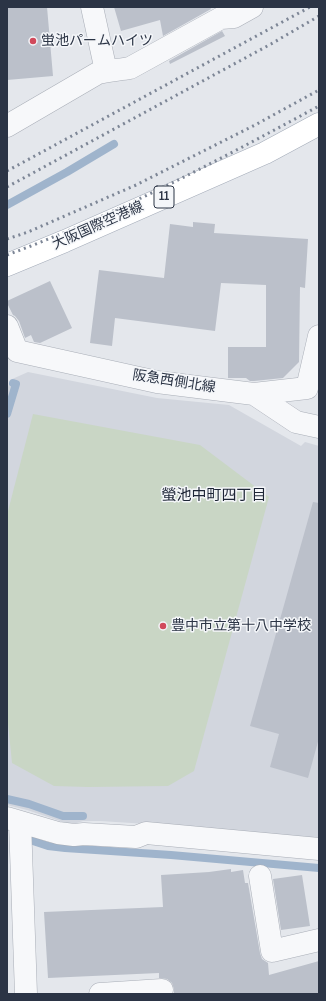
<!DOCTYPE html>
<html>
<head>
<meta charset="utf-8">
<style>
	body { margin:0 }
	#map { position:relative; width:326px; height:1001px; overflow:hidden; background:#e4e7ec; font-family:"Sofia Sans Condensed",sans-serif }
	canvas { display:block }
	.frame { position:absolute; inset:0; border:8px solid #2b3445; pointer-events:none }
</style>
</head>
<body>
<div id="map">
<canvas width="326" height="1001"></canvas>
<div class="frame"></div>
</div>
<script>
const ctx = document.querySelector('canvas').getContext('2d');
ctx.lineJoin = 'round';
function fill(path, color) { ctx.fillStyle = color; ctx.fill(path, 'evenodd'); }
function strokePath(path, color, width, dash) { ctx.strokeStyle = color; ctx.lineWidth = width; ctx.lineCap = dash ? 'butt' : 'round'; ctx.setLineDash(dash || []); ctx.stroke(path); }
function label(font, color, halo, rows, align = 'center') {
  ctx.font = font + ' "Sofia Sans Condensed","Noto Sans JP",sans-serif'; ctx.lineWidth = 3; ctx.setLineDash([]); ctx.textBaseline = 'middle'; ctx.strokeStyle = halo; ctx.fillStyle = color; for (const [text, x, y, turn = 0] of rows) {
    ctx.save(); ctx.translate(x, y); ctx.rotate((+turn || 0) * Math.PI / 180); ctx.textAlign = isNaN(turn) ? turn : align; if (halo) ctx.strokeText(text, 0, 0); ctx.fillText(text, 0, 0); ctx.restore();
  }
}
const built = new Path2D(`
	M28,372l129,26 72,7 72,41 4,-4 14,4v394l-124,-13 -95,-6h-17l-6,2h-11l-39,-13 -20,-5v-414l3,-11z`);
const green = new Path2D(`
	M33,414l167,31 69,52 -75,274 -26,15 -80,1 -34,-1 -42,-23 -5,-50v-198z`);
const stream = new Path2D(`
	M7,205l60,-33 47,-28
	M7,414l9,-30 -3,-1
	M7,799l22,5 34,12h20
	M30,840l18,6 17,2 106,7 148,13`);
const building = new Path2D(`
	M7,7h40l6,69 -46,4z
	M114,7h96l1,2 -48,27 -3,-16 -39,11z
	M222,31l3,5 -55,28 -1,-3z
	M193,222l22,2 -1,9 94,6 -3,49 -5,-1 -1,75 -16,16 -29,3h-4l-4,-3h-18v-31h38v-62l-45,-2 -6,48 -100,-13 -3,28 -22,-3 9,-73 65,8 6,-54 23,3z
	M50,281l22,47 -32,15 -6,-1 -3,-7 -6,3 -6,-17 -4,-5 -2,-1 -6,-12v-2z
	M313,502l6,1v235l-11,40 -38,-11 9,-33 -29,-8z
	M231,869v3l12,-2 2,13h3l12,70 2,6 6,4 1,12 50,-14v33h-145v-5l-2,-6 -5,-4 -8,-1v-5l-111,5 -4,-66 119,-5 -2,-32 48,-3z
	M302,875l8,51 -29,4 -8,-51z`);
const street = new Path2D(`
	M92,7l14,64
	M7,126l91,-53c11,-3 21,-3 32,-5l91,-50 13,-1 18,-10
	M7,326l10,25 140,31 97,12 53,-6 12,-52
	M254,394l42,28 23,5
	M7,818l51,15 16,2 10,-1 52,3 10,-4 173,16
	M20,822l6,172
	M260,876l12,75 47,-11
	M100,994l62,-4`);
const primary = new Path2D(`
	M7,265l58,-24 200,-88 54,-29`);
const rail = new Path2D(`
	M7,171l303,-164
	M7,187l264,-143 48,-28
	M7,239l21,-7 108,-47 119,-60 64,-35
	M7,255c109,-40 210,-94 312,-149`);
const markers = [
	[33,41,4,"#d1495b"],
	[163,626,4,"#d1495b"]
];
const shields = [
	[164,197,20]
];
const shieldNames = [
	["11",164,197]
];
const poiNames = [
	["蛍池パームハイツ",41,41],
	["豊中市立第十八中学校",171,626]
];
const streetNames = [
	["大阪国際空港線",98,226,-24],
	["阪急西側北線",174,382,9]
];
const neighbourhoodNames = [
	["螢池中町四丁目",214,496]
];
fill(built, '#d2d6de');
fill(green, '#c9d6c5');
strokePath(stream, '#9fb4cc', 8);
fill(building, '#bbc0ca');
strokePath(street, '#a9aeb7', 23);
strokePath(primary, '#a3abb8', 23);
strokePath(street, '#f7f8fa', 22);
strokePath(primary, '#fff', 22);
strokePath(rail, '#7d8696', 3, [2, 4]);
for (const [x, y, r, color] of markers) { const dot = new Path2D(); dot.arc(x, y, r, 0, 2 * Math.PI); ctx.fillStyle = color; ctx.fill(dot); strokePath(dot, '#f4f6f9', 1.5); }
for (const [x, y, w] of shields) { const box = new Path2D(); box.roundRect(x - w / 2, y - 11, w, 22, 3); ctx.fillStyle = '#f4f6f9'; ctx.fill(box); strokePath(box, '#2b3445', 1); }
label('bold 13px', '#2b3445', null, shieldNames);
label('14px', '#2b3445', '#f4f6f9', poiNames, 'left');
label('14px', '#2b3445', '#f4f6f9', streetNames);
label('15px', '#1d2536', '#f4f6f9', neighbourhoodNames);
</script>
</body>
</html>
